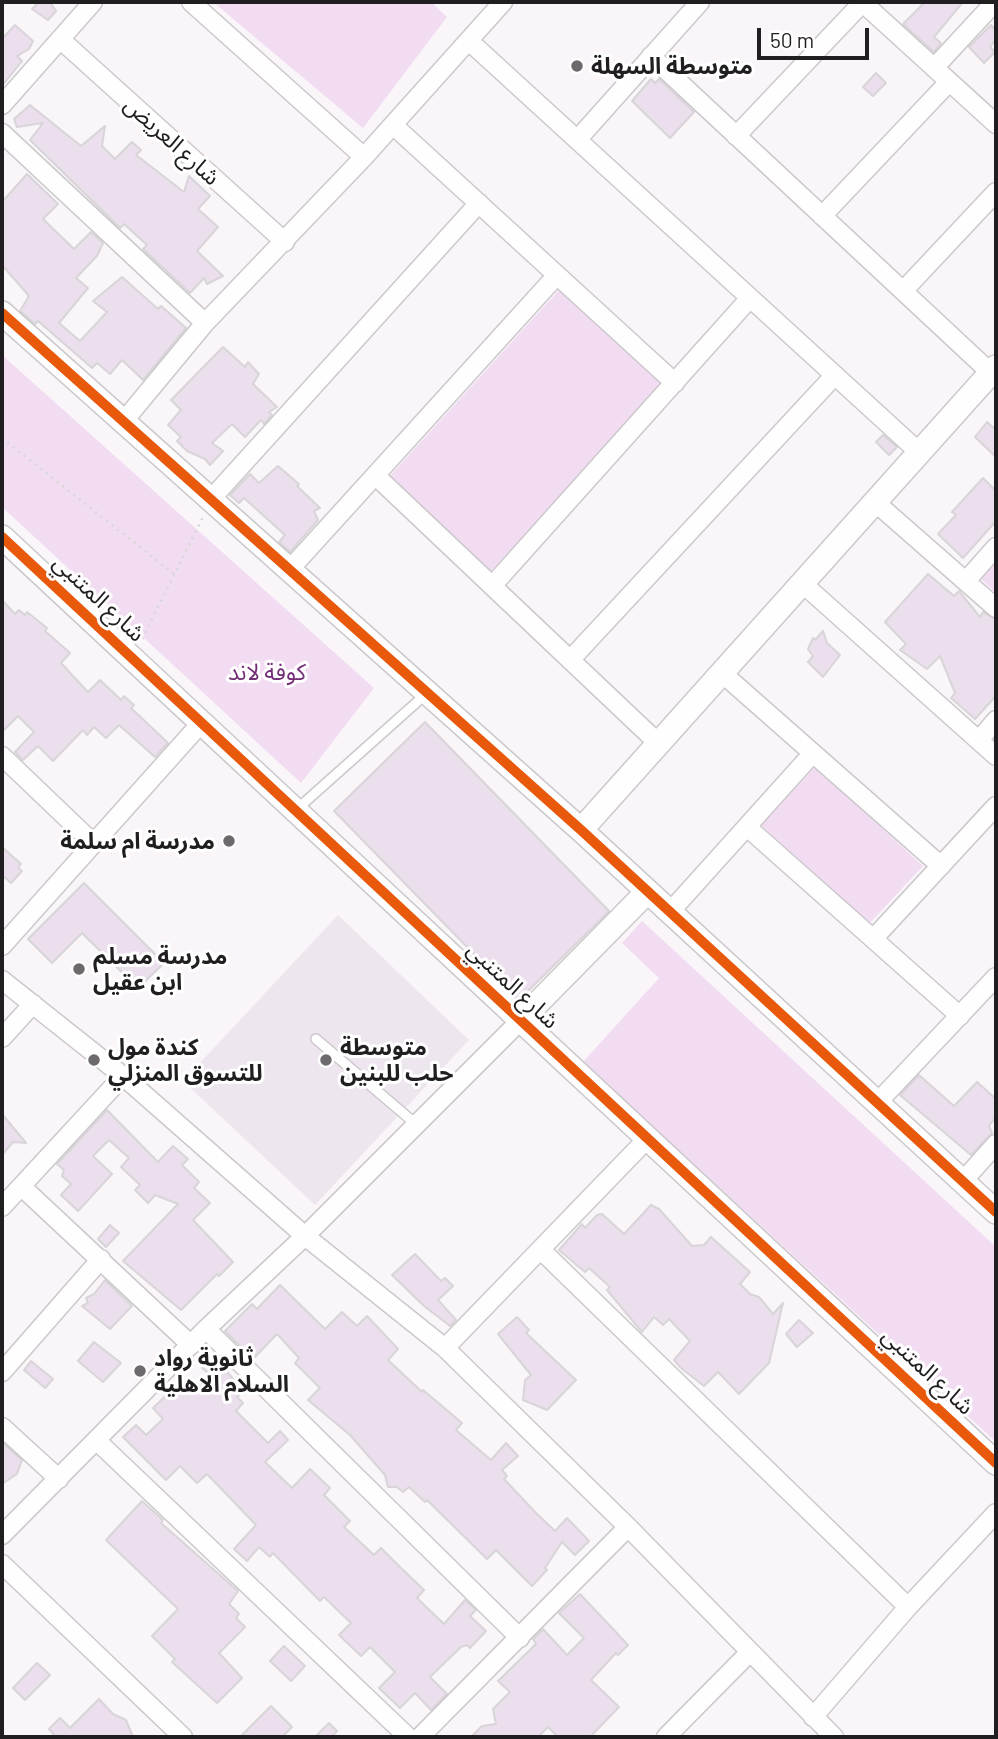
<!DOCTYPE html>
<html>
<head>
<meta charset="utf-8">
<style>
	body { margin:0 }
	#map { position:relative; width:998px; height:1739px; overflow:hidden; background:#f9f5f9; font-family:Barlow,sans-serif }
	canvas { display:block }
	.frame { position:absolute; inset:0; border:4px solid #211e21; pointer-events:none }
	.scale { position:absolute; left:757px; top:28px; width:112px; height:32px; box-sizing:border-box; border:4px solid #211e21; border-top:0; padding-left:9px; font-size:21px; line-height:24px; white-space:nowrap; color:#211e21; -webkit-text-stroke:5px #fff; paint-order:stroke }
</style>
</head>
<body>
<div id="map">
<canvas width="998" height="1739"></canvas>
<div class="frame"></div>
<div class="scale">50 m</div>
</div>
<script>
const ctx = document.querySelector('canvas').getContext('2d');
ctx.lineJoin = 'round';
function fill(path, color) { ctx.fillStyle = color; ctx.fill(path, 'evenodd'); }
function strokePath(path, color, width, dash) { ctx.strokeStyle = color; ctx.lineWidth = width; ctx.lineCap = dash ? 'butt' : 'round'; ctx.setLineDash(dash || []); ctx.stroke(path); }
function label(font, color, halo, rows, align = 'center') {
  ctx.font = font + ' Barlow,"Noto Sans Arabic",sans-serif'; ctx.lineWidth = 6; ctx.setLineDash([]); ctx.textBaseline = 'middle'; ctx.strokeStyle = halo; ctx.fillStyle = color; for (const [text, x, y, turn = 0] of rows) {
    ctx.save(); ctx.translate(x, y); ctx.rotate((+turn || 0) * Math.PI / 180); ctx.textAlign = isNaN(turn) ? turn : align; if (halo) ctx.strokeText(text, 0, 0); ctx.fillText(text, 0, 0); ctx.restore();
  }
}
const built = new Path2D(`
	M338,915l131,125 -154,165 -132,-124z`);
const green = new Path2D(`
	M213,2h218l16,15 -84,111z
	M559,290l103,94 -171,187 -102,-94z
	M2,355l372,333 -73,95 -299,-276z
	M996,562v31l-15,-14z
	M815,767l108,99 -54,58 -108,-99z
	M642,921l354,326v195l-413,-380 76,-84 -37,-35z`);
const building = new Path2D(`
	M39,2h11l6,9 -8,9 -16,-11z
	M925,2h38l-29,35 7,6 -7,9 -31,-28z
	M15,25l18,16 -4,8 -12,7 5,5 -20,25v-47z
	M991,25l5,6v8l-6,8 5,5 -11,11 -15,-16z
	M876,73l10,10 -13,13 -10,-9z
	M651,79l4,4 4,-4 35,33 -24,26 -38,-37z
	M30,105l51,41 24,-20 -3,20 13,13 17,-17 9,8 -5,5 48,37 5,-16 21,20 -12,13 20,18 -21,24 26,25 -16,8 -3,-6 -14,15 -47,-44 4,-4 -23,-21 -4,4 -90,-88 13,-17 -26,4 -3,-8z
	M27,174l31,30 -15,15 31,30 17,-17 12,11 -6,13 -21,22 12,10 -29,35 21,18 27,-29 -14,-11 29,-24 36,32 3,-3 25,22 -43,52 -21,-20 -12,14 -13,-11 -5,5 -54,-47 -3,3 -15,-13 9,-15 -27,-31v-63z
	M223,347l22,20 3,-5 11,12 -6,10 24,23 -8,5 3,3 -8,9 -3,-4 -16,17 -13,-13 -20,19 11,8 -13,14 -5,-6 -18,-8 -10,-10 4,-4 -13,-12 13,-15 -10,-10z
	M987,422l9,8v27l-21,-20z
	M883,435l14,12 -8,8 -13,-13z
	M278,466l21,18 -2,2 23,22 -6,3 4,9 -28,32 -11,-10 6,-7 -41,-37 -5,5 -9,-8 20,-21 9,9z
	M983,478l13,13v30l-33,37 -25,-24 18,-19 -4,-3z
	M928,574l26,22 5,-5 21,26 3,-5 13,7v77l-21,23 -24,-21 4,-5 -15,-37 -13,13 -27,-19 6,-6 -21,-22z
	M2,600l13,14 4,-4 6,5 2,-3 20,16 -2,3 25,22 -9,10 27,29 12,-12 21,20 3,-4 10,9 -3,3 37,35 -13,14 -36,-32 -13,13 -12,-11 -7,8 -4,-5 -30,31 -15,-15 -15,14 -8,-8 19,-20 -16,-16 -16,16z
	M823,631l4,12 13,12 -17,22 -15,-15 5,-6 -5,-7 5,-11 2,2z
	M425,722l184,189 -90,89 -185,-189z
	M2,847l19,17 -3,4 4,3 -11,12 -9,-8z
	M84,883l80,80 -26,25 -56,-55 -30,30 -24,-24z
	M919,1075l35,31 23,-24 19,17v18l-7,9 3,7 -21,22 -71,-60z
	M107,1110l51,52 15,-16 15,13 -6,6 17,17 -5,6 16,15 -17,17 40,42 -14,14 -2,-2 -36,36 -58,-49 55,-57 -23,-9 -7,8 -13,-13 5,-5 -19,-18 8,-9 -20,-18 -16,16 19,18 -34,37 -17,-16 10,-11 -9,-8 2,-6 -7,-6z
	M2,1114l24,29 -13,-1 -11,13z
	M651,1205l8,4 33,37 12,-1 7,-8 39,35 -10,12 10,10 9,3 14,17 10,-11 -14,60 -30,31 -21,-22 -14,14 -23,-18 -7,-8 16,-19 -21,-22 -6,6 -9,-8 -12,15 -35,-42 3,-3 -21,-19 -4,4 -26,-22 23,-26 3,4 12,-13 5,-1 22,20z
	M110,1225l9,8 -13,14 -8,-8z
	M415,1254l26,27 4,-3 8,8 -15,14 18,20 -6,6 -26,-20 -32,-31z
	M105,1280l27,26 -22,23 -28,-23 6,-3 -2,-5 8,-4z
	M280,1285l45,44 17,-17 15,14 10,-10 31,33 -10,11 34,32 1,-2 39,33 -6,7 35,30 15,-17 12,13 -16,14 5,6 -3,3 32,34 19,18 12,-13 22,23 -14,14 -13,-13 -17,26 2,2 -15,16 -36,-36 -9,9 -60,-59 -2,2 -16,-15 -6,5 -6,-5h-9l-3,-12 -35,-40 -42,-35 12,-12 -25,-25 4,-5 -22,-24 -24,25 -28,-28 27,-27 5,5z
	M517,1317l12,13 -3,3 50,47 -29,30 -24,-10 2,-20 6,-5 -33,-41z
	M799,1320l14,13 -16,14 -11,-13z
	M94,1342l27,21 -18,19 -25,-21z
	M214,1356l29,35 -6,6 6,6 -7,8 32,32 12,-12 8,9 -23,22 27,26 18,-19 20,19 -6,7 26,26 -6,6 30,28 7,-7 18,18 25,24 -7,8 27,26 21,-24 11,10 -6,6 16,15 -16,17 -3,-3 -6,2 -31,30 17,17 -16,16 -16,-17 -15,15 -21,-20 16,-16 -25,-25 -9,9 -22,-21 12,-12 -27,-26 -4,4 -47,-48 -3,4 -11,-10 -12,14 -13,-12 22,-24 -49,-51 -10,9 -17,-17 -14,14 -43,-43 13,-12 10,10 17,-16 -10,-11 27,-26 11,10 18,-18 -7,-6z
	M31,1361l22,18 -8,9 -21,-18z
	M2,1442l20,18 -5,14 -15,10z
	M142,1501l21,19 -2,3 77,68 -9,13 10,10 -3,4 9,9 -26,26 23,25 -25,25 -45,-41 3,-3 -23,-23 26,-27 -72,-69z
	M580,1594l48,51 -10,10 -2,-2 -25,27 28,27 -29,30h-32l-10,-10 -10,10h-67l11,-11 14,-2 -3,-15 17,-17 -12,-11 38,-37 -3,-5 10,-10 24,26 17,-17 -25,-25z
	M284,1646l21,20 -14,15 -21,-20z
	M37,1663l13,12 -25,25 -12,-12z
	M99,1699l14,15 13,6 7,17h-77l-7,-8 11,-11 10,10z
	M271,1706l21,21 -10,10h-42z
	M329,1723l8,8 -6,6h-16z`);
const path = new Path2D(`
	M2,438l172,136
	M142,639l61,-122`);
const service = new Path2D(`
	M296,810l130,-116
	M316,1039l101,86`);
const minor = new Path2D(`
	M191,2l173,155
	M862,2l134,122
	M60,39l225,203
	M469,41l451,412
	M651,56l340,317
	M934,68l61,-66
	M2,105l91,-103
	M393,125l282,258
	M2,133l203,190
	M736,136l127,-134
	M577,140l123,-138
	M822,216l127,-134
	M903,291l93,-99
	M123,422l82,-99 159,-166 139,-155
	M377,477l281,266
	M212,498l267,-295
	M875,502l121,106
	M290,569l267,-294
	M966,581l30,-34
	M802,583l194,173
	M492,586l258,-288
	M570,660l265,-285
	M722,673l219,193
	M979,740l17,-20
	M2,756l91,87
	M747,827l213,189
	M669,913l144,-160
	M873,939l123,-133
	M2,946l200,-224
	M2,980l121,96 182,160 140,112 183,179 206,210
	M2,1038l31,-34
	M876,1104l120,-127
	M963,1181l33,-37
	M22,1187l169,158
	M2,1207l121,-131
	M541,1250l367,357
	M206,1329l314,309
	M445,1348l202,-209
	M2,1372l99,-113
	M2,1427l57,52
	M96,1440l312,297
	M2,1535l204,-206 99,-93 215,-215
	M2,1564l181,173
	M813,1717l95,-110 88,-94
	M420,1737l208,-210
	M666,1737l83,-84`);
const tertiary = new Path2D(`
	M2,313l579,517 415,382
	M2,537l994,926
	M581,830l415,-463
	M520,1021l126,-128`);
const cycleway = new Path2D(`
	M2,313l579,517 415,382
	M2,537l994,926`);
const markers = [
	[577,66,7,"#6d696d"],
	[229,841,7,"#6d696d"],
	[79,969,7,"#6d696d"],
	[94,1060,7,"#6d696d"],
	[326,1060,7,"#6d696d"],
	[140,1371,7,"#6d696d"]
];
const poiNames = [
	["متوسطة السهلة",591,66],
	["مدرسة ام سلمة",215,841,"right"],
	["مدرسة مسلم",93,956],
	["ابن عقيل",93,982],
	["كندة مول",108,1047],
	["للتسوق المنزلي",108,1073],
	["متوسطة",340,1047],
	["حلب للبنين",340,1073],
	["ثانوية رواد",154,1358],
	["السلام الاهلية",154,1384]
];
const streetNames = [
	["شارع العريض",172,141,42],
	["شارع المتنبي",99,598,43],
	["شارع المتنبي",513,985,43],
	["شارع المتنبي",928,1371,43]
];
const parkNames = [
	["كوفة لاند",267,672]
];
fill(built, '#eee6ee');
fill(green, '#f2dcf2');
fill(building, '#ecdfed');
strokePath(building, '#d7d5d7', 2);
strokePath(service, '#ccc8cc', 12);
strokePath(minor, '#ccc8cc', 21);
strokePath(tertiary, '#ccc8cc', 26);
strokePath(path, '#d8d7d8', 2.5, [2, 5]);
strokePath(service, '#fefefe', 9);
strokePath(minor, '#fefefe', 18);
strokePath(tertiary, '#fefefe', 23);
strokePath(cycleway, '#e8590c', 10);
for (const [x, y, r, color] of markers) { const dot = new Path2D(); dot.arc(x, y, r, 0, 2 * Math.PI); ctx.fillStyle = color; ctx.fill(dot); strokePath(dot, '#fff', 2.5); }
label('bold 23px', '#211e21', '#fff', poiNames, 'left');
label('23px', '#211e21', '#fff', streetNames);
label('23px', '#732e76', '#fff', parkNames);
</script>
</body>
</html>
